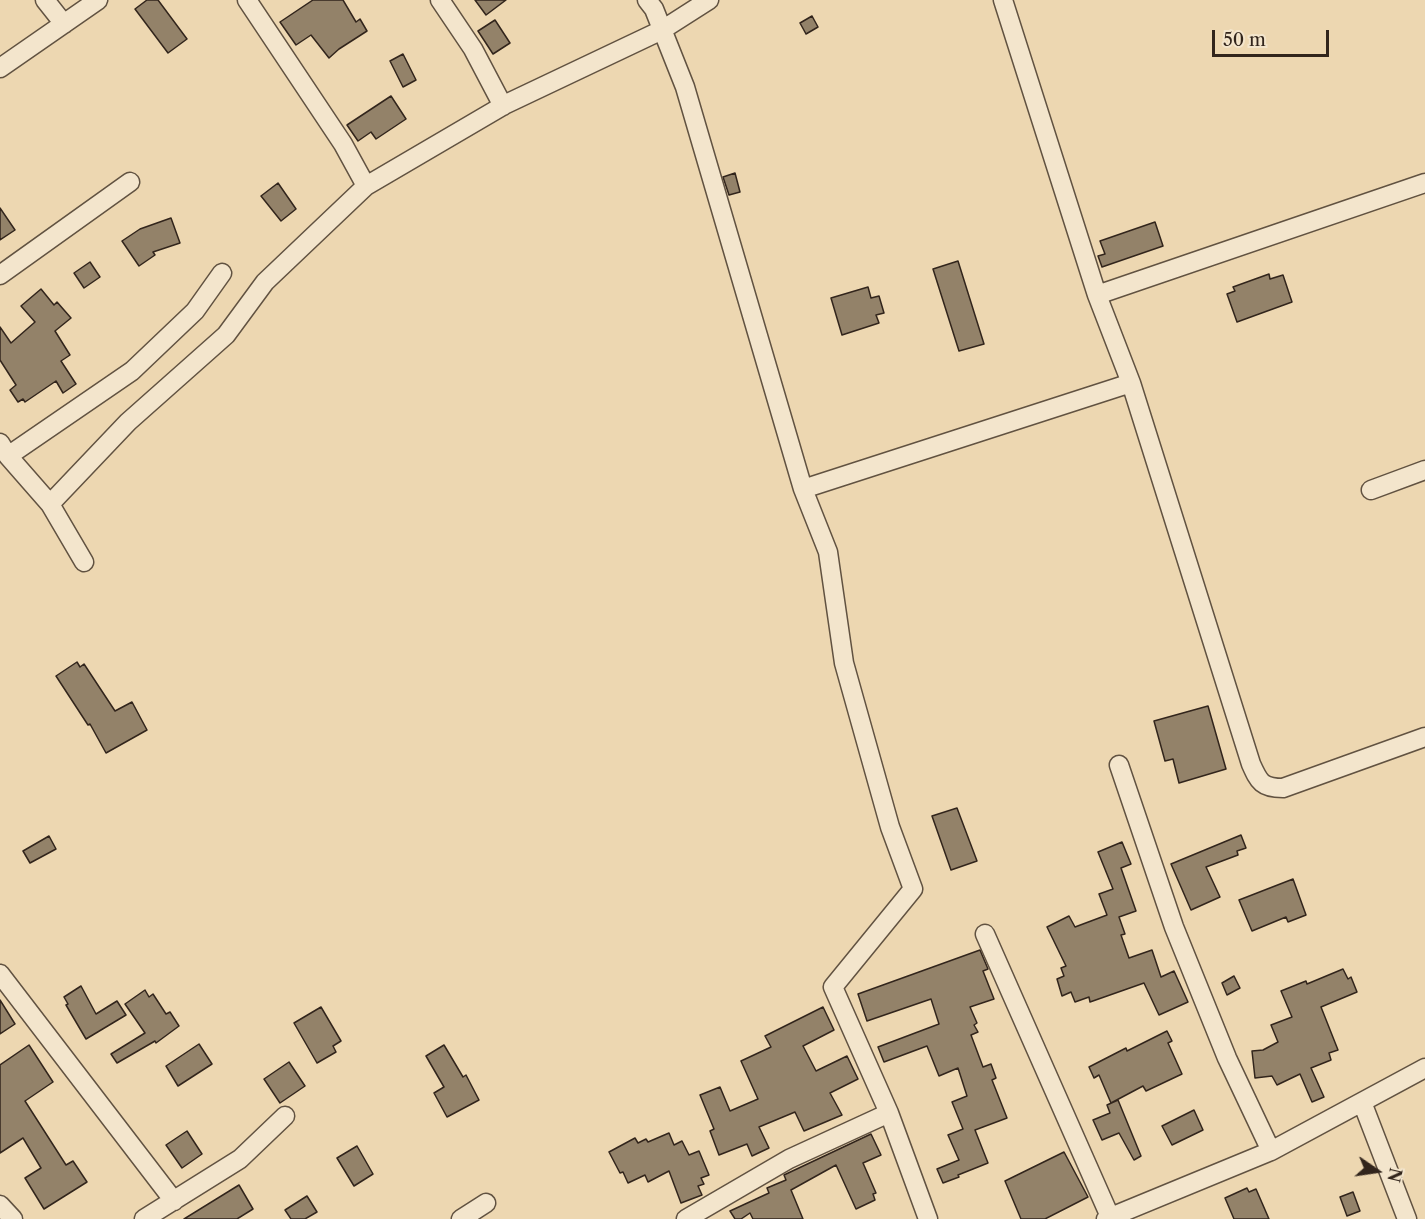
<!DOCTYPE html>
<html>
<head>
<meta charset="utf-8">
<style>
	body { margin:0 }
	#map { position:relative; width:1425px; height:1219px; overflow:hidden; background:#edd7b1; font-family:"Libre Caslon Text",serif }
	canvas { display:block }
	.north { position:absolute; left:1347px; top:1141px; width:60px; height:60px; -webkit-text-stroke:4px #f3e5cc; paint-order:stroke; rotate:103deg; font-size:16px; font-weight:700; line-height:24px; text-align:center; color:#32251c }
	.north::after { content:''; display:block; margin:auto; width:21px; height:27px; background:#32251c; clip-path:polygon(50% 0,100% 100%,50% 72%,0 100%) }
	.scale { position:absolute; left:1212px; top:30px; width:117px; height:27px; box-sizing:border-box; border:3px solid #32251c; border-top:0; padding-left:8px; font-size:18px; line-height:21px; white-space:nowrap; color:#32251c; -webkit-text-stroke:4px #f3e5cc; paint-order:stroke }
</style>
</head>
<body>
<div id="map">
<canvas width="1425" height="1219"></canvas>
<div class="north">N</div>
<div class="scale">50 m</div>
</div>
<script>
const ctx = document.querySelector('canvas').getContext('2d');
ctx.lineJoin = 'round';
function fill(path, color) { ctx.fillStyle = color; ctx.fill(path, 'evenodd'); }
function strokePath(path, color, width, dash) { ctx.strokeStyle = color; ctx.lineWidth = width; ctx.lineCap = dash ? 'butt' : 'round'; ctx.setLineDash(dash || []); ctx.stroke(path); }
const building = new Path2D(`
	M147,0h11l29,39 -19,14 -33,-44z
	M313,0h30l13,22 4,-3 7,12 -28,18 -10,9 -18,-23 -15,10 -16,-23z
	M475,0h31l-20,15z
	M812,16l6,11 -12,7 -6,-11z
	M495,20l15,23 -17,11 -15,-23z
	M403,54l13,26 -13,7 -13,-26z
	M391,96l15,23 -30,20 -5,-7 -13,9 -11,-16z
	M735,173l5,19 -11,3 -6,-18z
	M278,183l18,26 -15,12 -20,-25z
	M0,208l15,22 -15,10z
	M171,218l9,25 -27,9 2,3 -16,11 -17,-25 18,-12z
	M1155,222l8,24 -61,21 -4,-11 7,-2 -5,-13z
	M958,261l26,83 -25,7 -26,-82z
	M90,262l10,15 -16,11 -10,-15z
	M1269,274l1,5 13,-4 9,27 -55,20 -10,-28 8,-3 -2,-4z
	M868,287l3,11 8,-2 5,17 -8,2 3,8 -37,12 -11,-37z
	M41,289l13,16 3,-3 14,16 -16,13 15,24 -9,6 15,23 -13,9 -7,-12 -31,21 -2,-3 -5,3 -8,-12 6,-5 -16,-25v-33l11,16 24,-21 -14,-16z
	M77,662l3,5 4,-3 31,47 17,-9 15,28 -41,23 -16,-29 -2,1 -32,-49z
	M1208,706l18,63 -47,14 -6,-24 -8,2 -11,-40z
	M957,808l20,53 -26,9 -19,-54z
	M1241,835l5,13 -9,3 1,4 -32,12 14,30 -29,13 -20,-46z
	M49,836l7,13 -26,14 -7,-12z
	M1122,842l9,22 -10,4 15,43 -17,6 6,17 -4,1 8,23 23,-8 9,27 13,-6 14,31 -29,13 -15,-32 -54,19 -1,-5 -14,5 -4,-10 -9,4 -5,-17 7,-3 -3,-8 5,-2 -19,-39 22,-11 6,11 32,-12 -8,-21 14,-5 -15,-37z
	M1293,879l13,36 -18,7 -2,-5 -34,14 -13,-31z
	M980,950l8,19 -5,2 11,28 -24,8 7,16 -3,2 4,7 -7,3 12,32 8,-3 5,14 -4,2 15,38 -32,12 13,33 -30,12 1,2 -16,6 -6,-14 22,-9 -11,-25 15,-6 -11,-27 15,-6 -9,-28 -19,8 -12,-30 -43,16 -6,-15 61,-23 -8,-25 -64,22 -9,-27z
	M1343,969l5,10 3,-2 6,15 -36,15 17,43 -9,3 2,7 -20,8 13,29 -12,5 -12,-28 -23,11 -5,-9 -17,2 -3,-27 11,-1 15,-8 -7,-17 21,-8 -11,-26 25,-10 1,3z
	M1234,976l6,12 -13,7 -5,-12z
	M81,986l15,28 21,-13 9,14 -40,24 -20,-34 2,-1 -4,-7z
	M145,990l4,7 4,-3 13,20 4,-2 9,14 -23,17 -1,-2 -38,22 -6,-9 34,-21 -20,-29z
	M0,1000l15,24 -15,10z
	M321,1007l20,34 -8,5 3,6 -19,11 -23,-40z
	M823,1007l11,23 -31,16 13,25 31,-15 11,23 -28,14 12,22 -38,16 -9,-19 -36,15 10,21 -17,8 -5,-12 -28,11 -9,-24 4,-2 -14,-34 20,-8 10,24 28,-12 -17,-38 30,-14 -6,-11z
	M1167,1031l5,10 -4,2 14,31 -36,17 -3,-5 -32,17 -12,-28 -5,3 -5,-11 37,-19 1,3z
	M199,1044l13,20 -34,22 -12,-20z
	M29,1045l24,37 -28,19 41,64 7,-4 14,21 -43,27 -19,-31 16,-10 -18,-30 -23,15v-88z
	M444,1045l19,32 3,-2 13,25 -32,17 -13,-24 10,-6 -18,-31z
	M289,1062l16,24 -25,17 -16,-24z
	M1118,1100l23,56 -7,4 -15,-27 -17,7 -9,-20 17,-7 -3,-8z
	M1194,1110l9,20 -31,15 -10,-19z
	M187,1131l15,23 -20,14 -16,-23z
	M669,1133l5,12 8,-4 7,14 10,-4 10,24 -8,3 3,6 -6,2 4,9 -21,8 -12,-32 -21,11 -3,-7 -17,8 -5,-11 -3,1 -11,-21 26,-14 3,5 8,-4 2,3z
	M871,1134l10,21 -18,8 13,30 -3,1 2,6 -19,9 -20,-44 -45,25 12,29h-50l-3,-6 -9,6h-6l-5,-8 39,-18 -2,-5 19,-8 -2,-5z
	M357,1146l16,28 -19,12 -17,-28z
	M1064,1152l24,45 -43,22h-24l-16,-38z
	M239,1185l14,24 -16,10h-53z
	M1247,1188l2,4 7,-3 13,30h-35l-9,-21z
	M1353,1192l7,19 -13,5 -7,-19z
	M307,1196l10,16 -12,7h-14l-6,-9z`);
const minor = new Path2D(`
	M45,0l19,24
	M247,0l96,144 23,42
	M440,0l33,49 30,57
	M647,0l7,9 31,78 118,402 328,-106
	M1003,0l94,295 34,88 120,381c8,18 11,24 32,24l142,-51
	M0,68l98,-68
	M0,275l130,-93
	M1097,295l328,-112
	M0,443l8,13 42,48 34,58
	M8,456l124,-85 63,-60 27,-38
	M803,489l25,63 16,111 46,164 23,62 -80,98 56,126 39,106
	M1371,490l54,-20
	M50,504l78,-82 98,-87 39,-53 101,-96 140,-82 156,-74 47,-30
	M1119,765l55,162 53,131 44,93
	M985,934l126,285
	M0,974l174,227
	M1362,1102l45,117
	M0,1205l13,14
	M144,1219l96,-60 45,-43
	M461,1219l25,-16
	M686,1219l103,-60 100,-46
	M1106,1219l165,-68 154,-83`);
fill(building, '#938269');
strokePath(building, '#32251c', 1.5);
strokePath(minor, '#615241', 21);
strokePath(minor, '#f3e5cc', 18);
</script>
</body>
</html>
